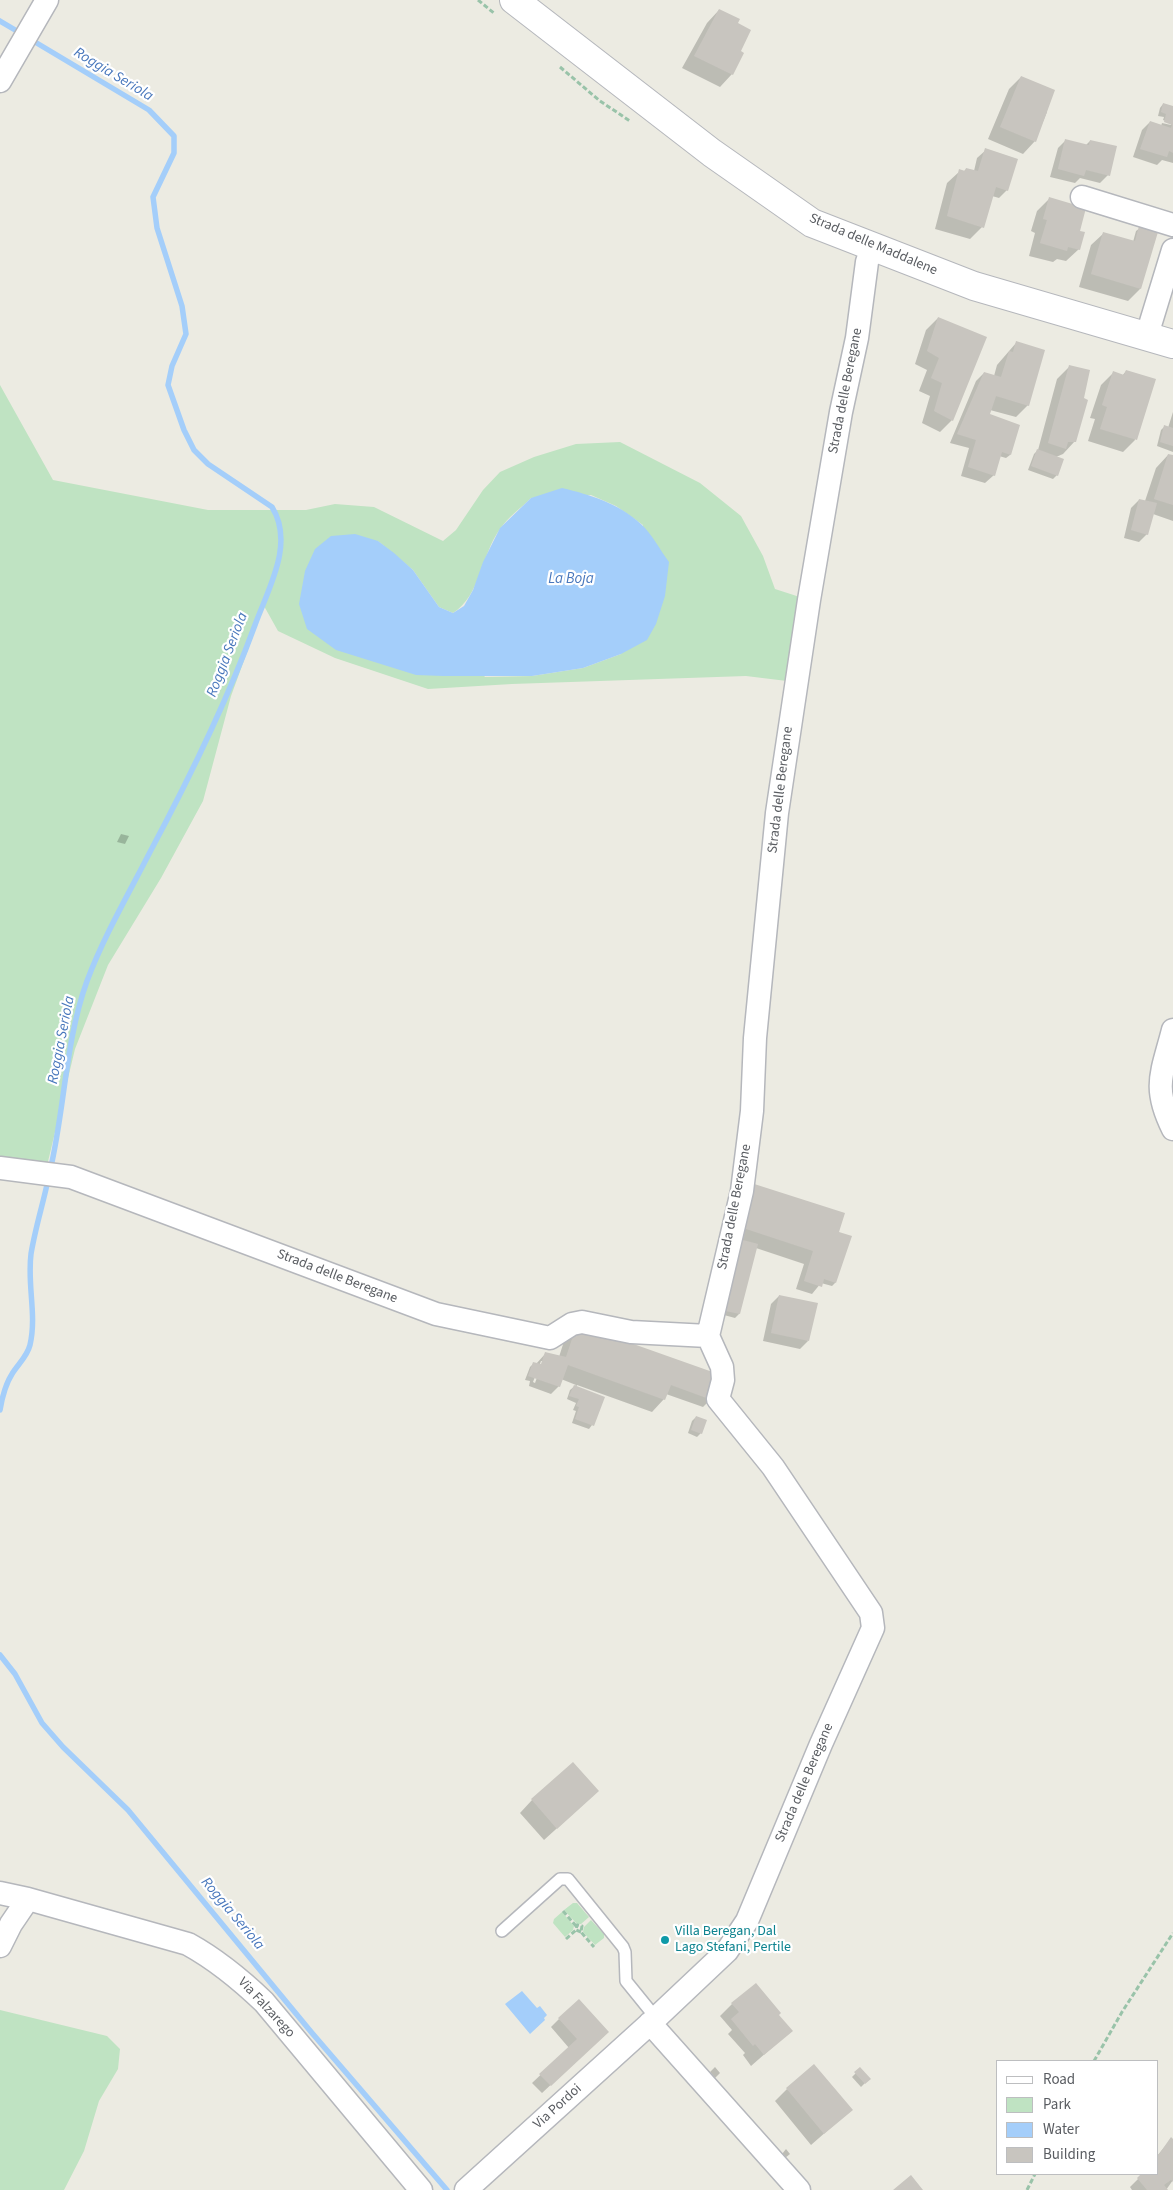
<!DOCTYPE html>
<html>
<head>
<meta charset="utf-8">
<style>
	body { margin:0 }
	#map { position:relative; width:1173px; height:2190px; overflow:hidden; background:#ecebe2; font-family:"Source Sans 3",sans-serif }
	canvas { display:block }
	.legend { position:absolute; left:996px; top:2060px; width:162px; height:115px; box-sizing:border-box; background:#fff; border:1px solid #bdbec0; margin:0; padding:6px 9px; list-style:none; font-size:15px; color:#5a5d62 }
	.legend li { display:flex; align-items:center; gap:10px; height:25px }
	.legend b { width:25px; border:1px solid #bdbec0 }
</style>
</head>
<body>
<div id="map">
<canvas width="1173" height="2190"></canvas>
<ul class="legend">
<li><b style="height:6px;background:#fff"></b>Road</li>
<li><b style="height:14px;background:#bfe3c2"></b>Park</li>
<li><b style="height:14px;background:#a4cefa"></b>Water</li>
<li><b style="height:14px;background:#c8c5bf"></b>Building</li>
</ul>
</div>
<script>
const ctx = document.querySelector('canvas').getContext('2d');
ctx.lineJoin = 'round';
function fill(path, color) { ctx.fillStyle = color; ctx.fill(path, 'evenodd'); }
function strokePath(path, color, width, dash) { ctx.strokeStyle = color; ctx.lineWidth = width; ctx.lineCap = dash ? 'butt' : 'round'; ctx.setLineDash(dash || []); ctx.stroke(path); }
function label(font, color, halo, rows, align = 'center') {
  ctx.font = font + ' "Source Sans 3",sans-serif'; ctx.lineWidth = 4.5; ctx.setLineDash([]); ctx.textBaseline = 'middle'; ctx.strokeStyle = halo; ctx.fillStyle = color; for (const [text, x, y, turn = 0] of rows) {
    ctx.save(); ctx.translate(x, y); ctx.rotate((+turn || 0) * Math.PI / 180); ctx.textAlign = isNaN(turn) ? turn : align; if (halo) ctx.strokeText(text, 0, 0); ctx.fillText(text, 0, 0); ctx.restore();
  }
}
const green = new Path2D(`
	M0,385l53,95 155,30h98l29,-6 39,3 69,34 13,-11 27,-40 17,-18 34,-15 42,-13 44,-2 80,41 41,33 22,40 12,33 34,11 -14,82 -49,-6 -234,8 -84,5 -93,-31 -57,-27 -14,-25 -33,90 -28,105 -42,77 -53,87 -33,84 -30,125 -45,-6zM591,495l25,11 27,19 -22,129 -38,14 -51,8 -47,1 -107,-136 35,29 26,37 14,6c28,-18 28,-58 47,-84 8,-12 21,-21 31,-31z
	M573,1903h4l12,14 -8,7h-4l-13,-14z
	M562,1912l12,14 -1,4 -8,7 -12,-14 1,-4z
	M591,1920l13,14v4l-9,7 -12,-13 1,-5z
	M0,2010l107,26 13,13 -2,20 -19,32 -15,50 -20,39h-64z`);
const water = new Path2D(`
	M562,488c29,7 56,15 79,36 11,10 19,26 28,38l-4,34 -9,28 -9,16 -26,14 -38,14 -51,8h-89l-27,-1 -80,-25 -29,-21 -8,-25 6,-33 10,-22 16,-13 24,-2 23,7 16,12 19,17 26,37 14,6 11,-7 9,-16 10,-28 17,-34 31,-30z
	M522,1991l15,17 3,-2 7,9 -3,3 1,2 -15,14 -25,-30z`);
const shadow = new Path2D(`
	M719,10l17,14 4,27 -8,23 -12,13 -38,-19 25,-45z
	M1021,77l26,35 -12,29 -12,13 -35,-15 21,-50z
	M1163,104l10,3v56l-11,-3 -5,5 -24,-8 9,-27 8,-8 11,4 1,-3 9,2v-2l-8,-3 1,-3 -6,-1 2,-8z
	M1066,140l20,5 4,-4 18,34 -8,8 -20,-5 -5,5 -25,-6 8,-29z
	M986,150l21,40 -8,8 -7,-2 -10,31 -12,12 -35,-10 12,-46 13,-12 3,1 3,-3 8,2 3,-13z
	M1049,199l29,32 1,18 -13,12 -9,-2 -4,3 -24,-6 6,-23 -4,-2 6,-20z
	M1140,228v61l-12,12 -49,-14 12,-42 13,-12 29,9 3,-11z
	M938,318l14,102 -12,12 -18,-9 8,-27 -11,-5 8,-21 -12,-6 11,-34z
	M1016,343l12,62 -12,12 -26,-7 -1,5 30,11 -9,29 -4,3 -7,-2 -5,19 -9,8 -24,-7 8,-28 -19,-5 26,-62 8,-8 10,3 3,-11z
	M1070,366l5,75 -12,13 -7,3 1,18 -4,4 -25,-9 6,-16 4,-4 19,-71z
	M1126,371l9,69 -12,12 -35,-11 7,-22 -5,-1 11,-33 12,-12 9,3z
	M1173,412v40l-16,-6 4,-16 4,-4 3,2z
	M1168,455l5,2v64l-20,-7 -6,20 -8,8 -15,-4 7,-30 8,-8 6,1 11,-33z
	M121,834l8,2 -4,8 -8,-2z
	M736,1195l101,37 -2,51 -3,3 -11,-3 -9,11 -16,-5 8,-25 -48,-16 -17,66 -4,4 -22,-6z
	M779,1296l29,45 -8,8 -37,-8 8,-37z
	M577,1326l134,73 -8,8 -37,-13 -2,5 -12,13 -75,-27 -1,2 16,38 -3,4 -17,-6 4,-12 -3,-1 3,-7 -9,-4 3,-9 6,-5 -15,-6 -2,7 -8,8 -22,-8 1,-5 -5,-1 5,-13 4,-4 2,1 10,-11 13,4 6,-19zM541,1361h2l-8,22 -2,-1z
	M696,1417l5,16 -4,4 -9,-4 4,-12z
	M598,1791l-54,49 -24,-27 12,-13z
	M732,2004l46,11 13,16 -40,35 -8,-11 2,-2 -17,-19 4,-4 -12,-14z
	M559,2019l40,21 -57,53 -10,-10 37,-35 -18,-21z
	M715,2067l5,6 -5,5 -5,-6z
	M860,2069l9,10 -8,8 -9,-10z
	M787,2089l64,21 -40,35 -36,-44z
	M1171,2139l2,41 -7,10h-34l-2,-3 13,-13h14v-18z
	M786,2149l4,5 -5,4 -3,-4z`);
const stream = new Path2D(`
	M0,21l22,13
	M30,39l119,71 25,26v17l-21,44 4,31 25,78 4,28 -14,32 -4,19 16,45 10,20 14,14 64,43c23,37 -4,82 -17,118 -29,79 -66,154 -105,227 -22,43 -46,84 -63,129 -22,61 -22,127 -37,190
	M0,1410c2,-12 5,-25 12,-36 6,-10 15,-17 18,-29 7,-30 -3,-60 1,-91 4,-25 12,-50 17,-74
	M0,1655l15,19 27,49 21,24 65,63 184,223 135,157`);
const building = new Path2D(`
	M719,9l21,10 -2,4 13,7 -10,21 3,2 -11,22 -39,-19z
	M1021,76l34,14 -19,52 -36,-15z
	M1163,103l10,3v47l-4,-2 -2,6 -27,-8 10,-28 21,7 1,-3 -8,-3 2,-8 -5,-2z
	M1065,139l24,6 1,-5 27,6 -7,30 -24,-6 -2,6 -26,-7z
	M985,148l33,11 -10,32 -12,-4 -12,41 -37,-12 12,-47 6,2 1,-3 12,3z
	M1049,197l37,11 -6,23 5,1 -5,18 -12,-3 -1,4 -27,-8 7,-23 -4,-1z
	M1139,226l19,6 -17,57 -50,-15 12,-42 32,9z
	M938,317l49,20 -34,84 -19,-10 8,-28 -11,-5 8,-20 -12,-7z
	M1016,341l29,9 -16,56 -33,-10 -6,18 30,11 -9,30 -9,-3 -7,24 -27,-9 8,-27 -19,-6 27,-62 17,5 8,-26 4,1z
	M1069,365l21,5 -6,28 4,2 -12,42h-8l-2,7 -18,-6z
	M1126,370l30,9 -19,61 -37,-11 7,-22 -5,-2 11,-34 11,4z
	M1164,425l9,3v18l-13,-4z
	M1037,449l27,10 -6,17 -27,-10z
	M1168,454l5,1v50l-19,-6z
	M1139,499l18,4 -9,32 -17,-5z
	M748,1182l97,31 -6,19 13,4 -16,47 -12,-4 -2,8 -18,-6 9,-30 -79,-26z
	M735,1238l23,6 -18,70 -24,-5z
	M779,1295l39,8 -9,38 -38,-8z
	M577,1324l144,51 -9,25 -41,-15 -6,15 -97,-35 -8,22 -32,-11 5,-14 8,2 4,-12 21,5z
	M574,1385l31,12 -11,29 -19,-7 4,-12 -3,-1 3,-7 -10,-3z
	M696,1416l11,4 -5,14 -11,-4z
	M573,1762l26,29 -42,38 -26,-30z
	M756,1983l25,30 -2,2 14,16 -29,24 -9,-11 -2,2 -22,-27 8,-7 -8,-9z
	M579,1999l30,33 -58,54 -12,-12 38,-35 -19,-21z
	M814,2064l39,46 -29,24 -38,-46z
	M860,2067l11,12 -6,5 -11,-12z
	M1171,2137l2,2v43l-2,-2 -7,5 4,5h-21l-10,-12 4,-4h16v-17z
	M911,2175l12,15h-30z`);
const path = new Path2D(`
	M478,0l17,14
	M560,67l40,34 30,20
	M563,1911l13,15
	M581,1932l-5,-2 1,-5 5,1 -1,6 13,15
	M566,1939l10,-9
	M1094,2061l28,-49 51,-79
	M1027,2190l8,-16`);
const service = new Path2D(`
	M502,1931l58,-52h8l55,68 2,5 1,29 30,37`);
const minor = new Path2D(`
	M0,81l47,-81
	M1082,197l91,28
	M1147,335l26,-85
	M1173,1030c-11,43 -21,57 0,99
	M0,1168l71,9 365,137 114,24 22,-14 10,-2 49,10 77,4
	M0,1893l28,6 160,45c29,16 52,35 76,58l157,188
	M0,1946l11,-22 17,-25
	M650,2023l149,167
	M466,2190l190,-172 71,-67 20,-30 74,-177 52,-116 -2,-15 -98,-146 -55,-68 5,-19 -1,-13 -14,-31 34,-145 10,-80 3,-73 22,-225 32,-213 32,-188 16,-74 10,-76 5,-15`);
const tertiary = new Path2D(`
	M514,0l198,153 100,70 162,63 199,58`);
const markers = [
	[665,1940,5,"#0f9aa8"]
];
const streetNames = [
	["Strada delle Maddalene",873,245,23],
	["Strada delle Beregane",846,391,-79],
	["Strada delle Beregane",781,790,-83],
	["Strada delle Beregane",735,1207,-79],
	["Strada delle Beregane",337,1277,21],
	["Strada delle Beregane",805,1783,-67],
	["Via Falzarego",266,2008,47],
	["Via Pordoi",558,2107,-42]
];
const cultureNames = [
	["Villa Beregan, Dal",675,1932],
	["Lago Stefani, Pertile",675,1948]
];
const waterNames = [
	["Roggia Seriola",113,75,31],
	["La Boja",571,580],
	["Roggia Seriola",228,655,-69],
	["Roggia Seriola",62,1040,-79],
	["Roggia Seriola",232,1914,50]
];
fill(green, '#bfe3c2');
fill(water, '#a4cefa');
fill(shadow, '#0003');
strokePath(stream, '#a4cefa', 5.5);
fill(building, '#c8c5bf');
strokePath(service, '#b5b7bc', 14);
strokePath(minor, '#b5b7bc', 25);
strokePath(tertiary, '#b5b7bc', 30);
strokePath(path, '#99c3a9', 3, [5, 2.5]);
strokePath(service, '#fff', 11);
strokePath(minor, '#fff', 22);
strokePath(tertiary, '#fff', 28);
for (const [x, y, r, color] of markers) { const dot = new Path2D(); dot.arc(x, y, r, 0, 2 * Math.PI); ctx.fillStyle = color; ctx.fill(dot); strokePath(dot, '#fff', 2); }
label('14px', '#5a5d62', '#fff', streetNames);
label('14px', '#0d838f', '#fff', cultureNames, 'left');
label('italic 15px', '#4877bc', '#fff', waterNames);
</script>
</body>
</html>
